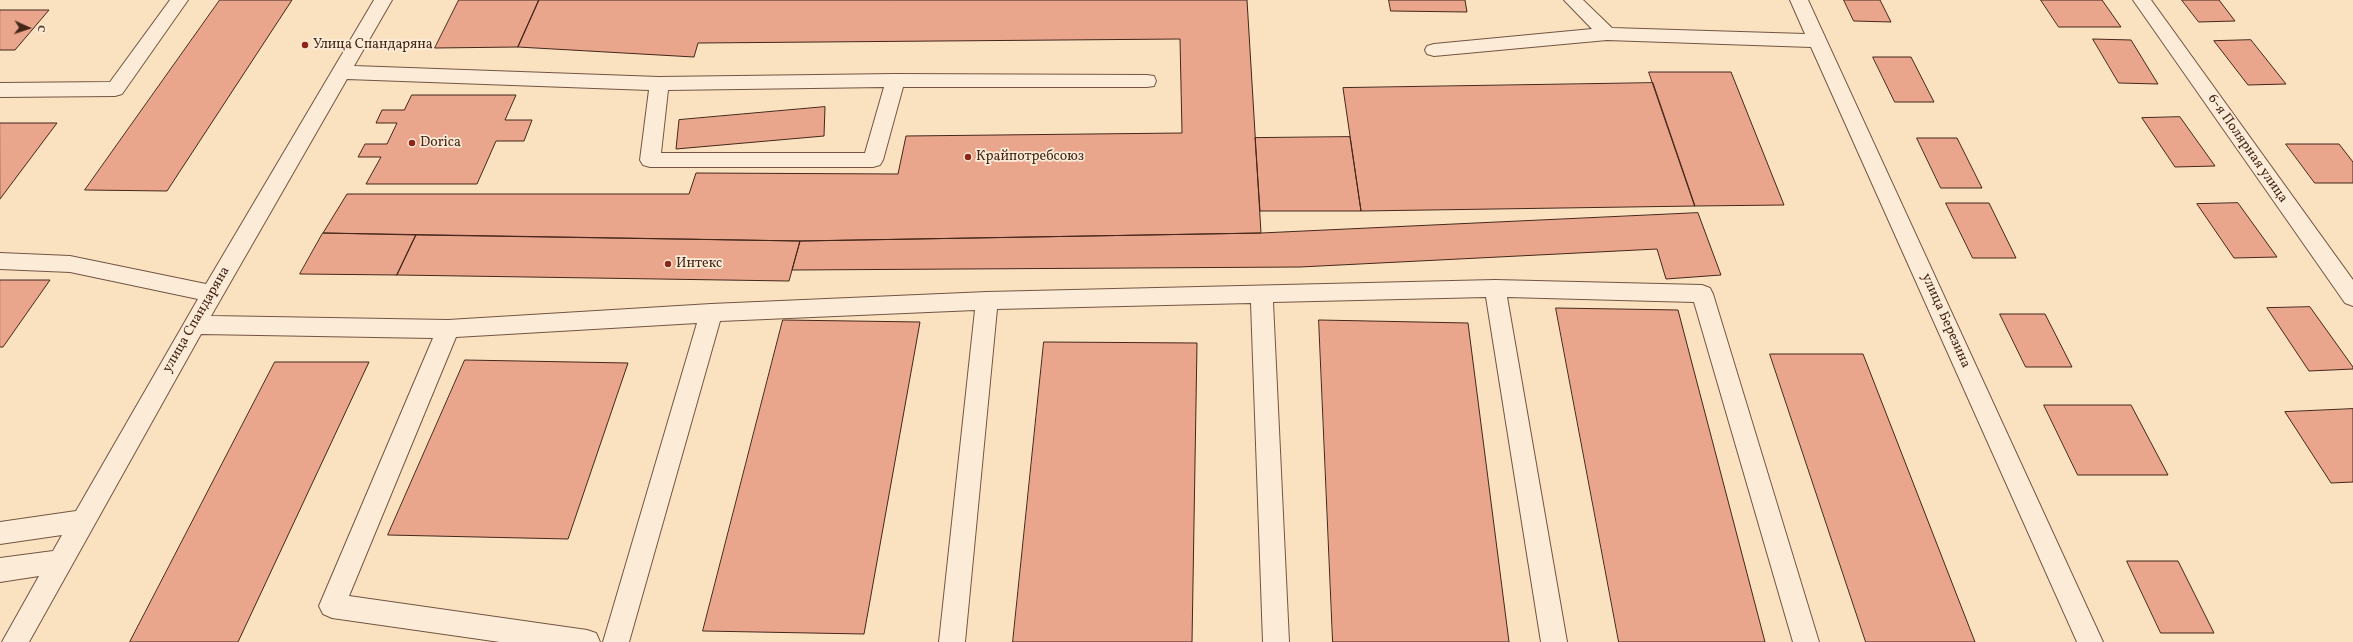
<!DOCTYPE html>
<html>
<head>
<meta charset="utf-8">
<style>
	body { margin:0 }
	#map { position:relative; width:2353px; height:642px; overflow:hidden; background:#fae2c1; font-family:Vollkorn,serif }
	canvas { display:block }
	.north { position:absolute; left:8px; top:8px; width:40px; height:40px; -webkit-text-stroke:3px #fcecd7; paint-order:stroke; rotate:93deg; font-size:11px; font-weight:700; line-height:16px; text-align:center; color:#452619 }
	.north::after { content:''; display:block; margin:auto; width:14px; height:18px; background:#452619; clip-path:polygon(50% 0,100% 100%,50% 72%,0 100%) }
</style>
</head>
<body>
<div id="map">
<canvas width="2353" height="642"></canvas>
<div class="north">С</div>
</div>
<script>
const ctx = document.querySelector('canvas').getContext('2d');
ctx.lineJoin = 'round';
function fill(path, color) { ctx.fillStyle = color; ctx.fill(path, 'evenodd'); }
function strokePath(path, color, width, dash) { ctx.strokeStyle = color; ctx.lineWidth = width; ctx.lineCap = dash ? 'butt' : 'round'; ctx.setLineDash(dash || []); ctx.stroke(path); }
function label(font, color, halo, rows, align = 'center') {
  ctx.font = font + ' Vollkorn,serif'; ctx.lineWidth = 3.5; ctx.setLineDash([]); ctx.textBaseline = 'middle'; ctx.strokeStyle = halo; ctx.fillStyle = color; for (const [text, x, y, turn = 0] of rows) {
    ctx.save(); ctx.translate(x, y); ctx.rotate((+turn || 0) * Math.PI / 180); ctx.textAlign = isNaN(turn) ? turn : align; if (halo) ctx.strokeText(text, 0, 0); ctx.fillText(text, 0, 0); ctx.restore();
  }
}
const building = new Path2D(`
	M220,0h72l-125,191 -82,-1z
	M459,0h80l-21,47 -83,1z
	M539,0h708l14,233 -461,8 -477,-8 24,-39h342l7,-21 202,1 8,-38 276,-3 -2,-94 -482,4 -4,14 -176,-10z
	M1389,0h76l2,12 -76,-1z
	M1844,0h36l11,22 -37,-1z
	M2041,0h61l19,27h-62z
	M2182,0h37l16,21 -36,1z
	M0,10h49l-34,40h-15z
	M2093,39l38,1 27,44 -39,-1z
	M2251,40l35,44 -38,1 -34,-44z
	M1873,57h38l23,45h-39z
	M1649,72h82l53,133 -89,1z
	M1653,83l42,123 -334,5 -18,-123z
	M412,95h104l-11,25h27l-8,21h-28l-19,43h-111l15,-27h-23l7,-13h22l10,-21h-21l6,-13h22z
	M825,107l-1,29 -148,13 3,-29z
	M2180,117l35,49 -40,1 -33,-49z
	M0,123h57l-57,76z
	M1350,137l11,74h-101l-5,-73z
	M1917,138h40l25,50h-41z
	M2286,144h53l14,18v21h-38z
	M1946,203h43l27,55h-43z
	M2238,203l39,54 -43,1 -37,-54z
	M1698,213l23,62 -55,4 -9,-30 -357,18 -508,3 8,-29 461,-8z
	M323,233l93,2 -19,40 -97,-1z
	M416,235l384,6 -11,40 -392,-6z
	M0,280h50l-47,67h-3z
	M2310,307l43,60v2l-44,2 -42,-63z
	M1556,308l122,2 87,332h-146z
	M2000,314h45l27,53h-46z
	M783,320l137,2 -56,312 -161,-3z
	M1319,320l149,3 41,319h-176z
	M1044,342l153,1 -5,299h-179z
	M1770,354h93l112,288h-109z
	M465,360l163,3 -60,176 -180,-4z
	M275,362h94l-131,280h-108z
	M2044,405h87l37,70h-90z
	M2353,409v73l-22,1 -46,-71z
	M2127,561h51l36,72h-53z`);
const minor = new Path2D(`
	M170,0h18l-66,94 -7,2 -115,1v-14l110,-1z
	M374,0h18l-38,66 305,11 236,-3 252,1 7,1 2,5 -2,5 -7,1h-244l-20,73 -3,5 -7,2h-223l-7,-2 -3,-5 9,-70 -302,-11 -136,237 237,4 263,-16 276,-12 508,-12 207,5 8,3 3,6 106,348h-26l-99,-340 -187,-5 60,345h-26l-55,-345 -213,5 16,340h-26l-12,-339 -254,6 -32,333h-26l36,-332 -255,11 -91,321h-26l94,-319 -241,14 -107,259 238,34 9,3 4,9h-100l-168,-24 -9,-4 -4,-8 114,-268 -232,-4 -172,308h-27l37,-66 -39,6v-24l53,-7 9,-16 -62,9v-22l76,-11 122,-212 -128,-27 -70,-3v-16l70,3 136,28zM884,87l-19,66h-204l7,-63z
	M1564,0h19l29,28 193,6 -15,-34h18l295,642h-26l-266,-595 -204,-7 -173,16 -7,-2 -2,-4 2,-4 7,-2 158,-15z
	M2133,0h18l202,280v26l-8,-3z`);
const markers = [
	[305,45,4,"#8f2418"],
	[412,143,4,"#8f2418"],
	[968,157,4,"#8f2418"],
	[668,264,4,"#8f2418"]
];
const poiNames = [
	["Улица Спандаряна",313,45],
	["Dorica",420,143],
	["Крайпотребсоюз",976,157],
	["Интекс",676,264]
];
const streetNames = [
	["6-я Полярная улица",2247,149,55],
	["улица Спандаряна",197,320,-60],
	["улица Березина",1945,321,66]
];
fill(building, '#eaa68d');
strokePath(building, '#452619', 1);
strokePath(minor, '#725543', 2);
fill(minor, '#fcecd7');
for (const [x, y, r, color] of markers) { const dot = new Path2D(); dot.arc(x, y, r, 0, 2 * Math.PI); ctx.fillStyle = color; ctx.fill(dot); strokePath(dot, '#fcecd7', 1.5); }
label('14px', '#452619', '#fcecd7', poiNames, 'left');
label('14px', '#452619', '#fcecd7', streetNames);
</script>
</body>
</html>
